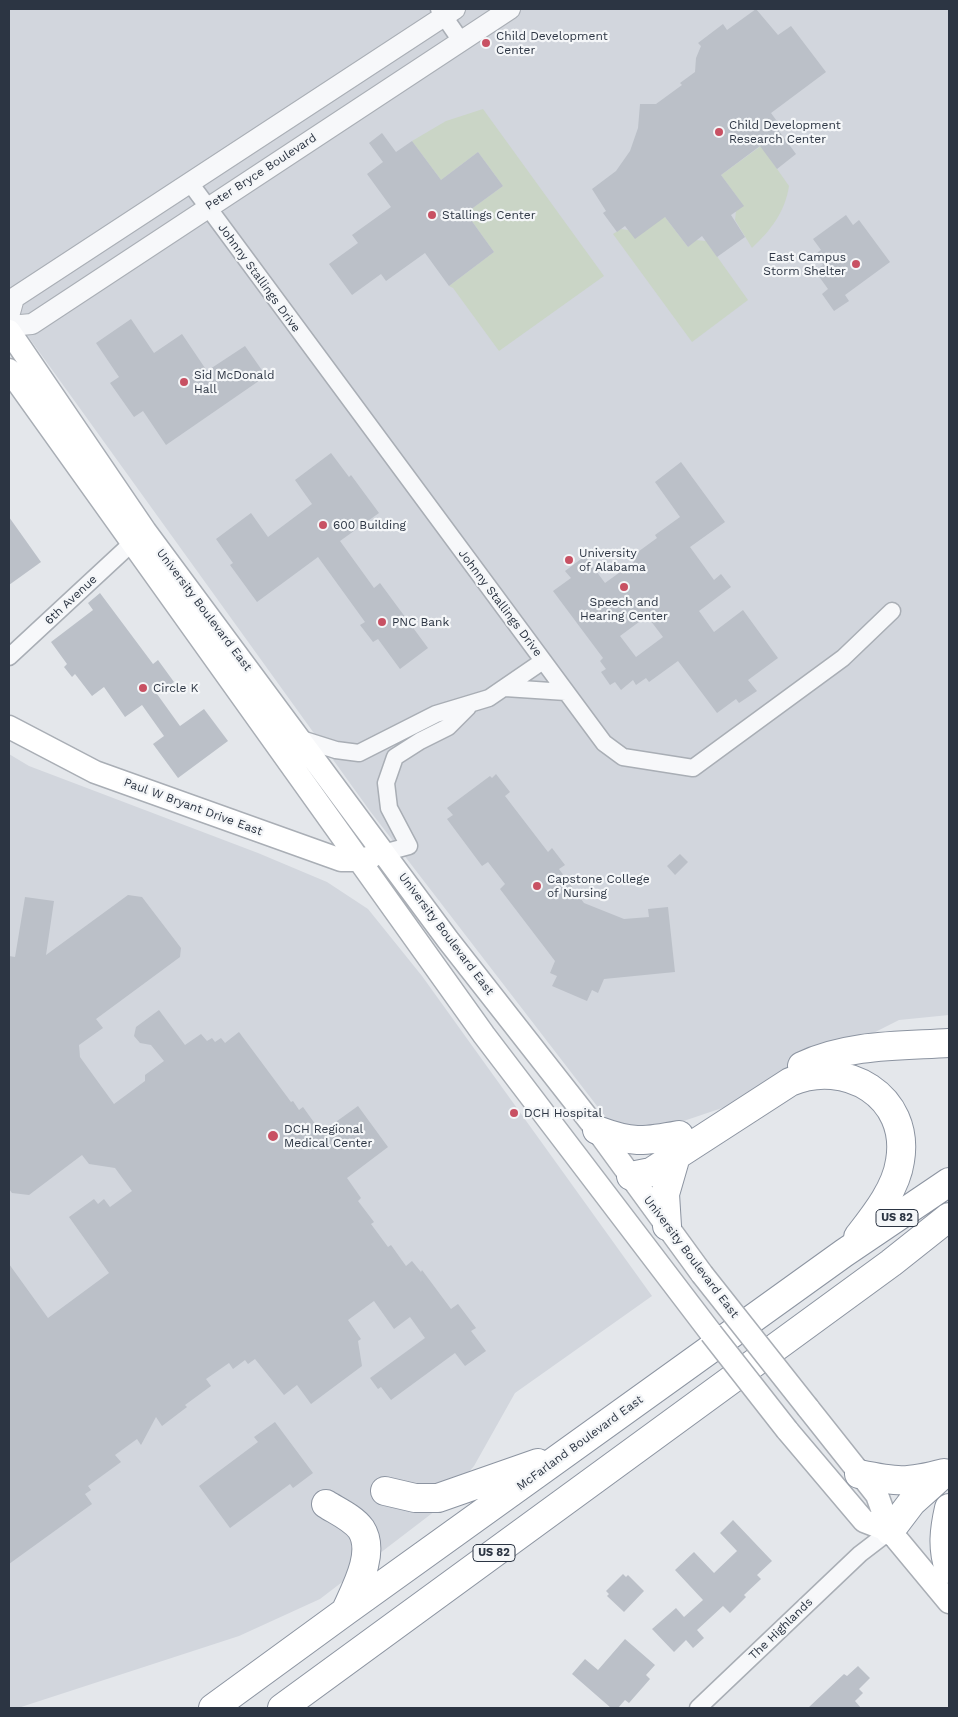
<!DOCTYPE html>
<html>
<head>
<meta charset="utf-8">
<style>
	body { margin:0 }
	#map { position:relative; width:958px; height:1717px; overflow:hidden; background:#e4e7eb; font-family:"Work Sans",sans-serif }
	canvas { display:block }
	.frame { position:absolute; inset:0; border:10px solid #2c3543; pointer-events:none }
</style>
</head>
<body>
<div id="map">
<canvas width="958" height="1717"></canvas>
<div class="frame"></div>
</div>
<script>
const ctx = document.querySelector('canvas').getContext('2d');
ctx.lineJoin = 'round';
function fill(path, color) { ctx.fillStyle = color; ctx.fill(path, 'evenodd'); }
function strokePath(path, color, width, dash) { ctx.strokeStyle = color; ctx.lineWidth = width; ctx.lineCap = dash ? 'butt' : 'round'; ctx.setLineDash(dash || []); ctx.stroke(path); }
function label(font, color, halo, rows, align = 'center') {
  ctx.font = font + ' "Work Sans",sans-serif'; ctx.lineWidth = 4.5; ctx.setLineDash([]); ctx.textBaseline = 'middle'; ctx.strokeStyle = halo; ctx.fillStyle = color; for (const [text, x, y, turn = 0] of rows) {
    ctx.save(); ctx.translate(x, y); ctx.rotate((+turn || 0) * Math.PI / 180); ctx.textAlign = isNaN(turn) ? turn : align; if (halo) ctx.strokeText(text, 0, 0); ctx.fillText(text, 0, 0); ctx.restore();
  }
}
const built = new Path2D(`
	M9,9h940v1006l-50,5 -168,85 -80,27 -44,-13 -237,-308 -361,-501z
	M9,754l20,12 229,87 69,29 41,27 54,67 230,320 -137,97 -41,73 -39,45 -115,88 -81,37 -221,72h-9z`);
const green = new Path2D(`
	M483,109l121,167 -105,75 -46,-63 -4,-2 45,-34 -28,-39 37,-27 -25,-34 -37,28 -29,-39 34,-20z
	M761,146l28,40c-4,26 -18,44 -37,62l-17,-28 1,-9 7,-6 -22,-30z
	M665,217l23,30 8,-7 10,1 42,59 -56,42 -79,-108 8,-5 7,1z`);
const building = new Path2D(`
	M756,9l22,26 13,-9 35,46 -55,41 8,11 -3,3 20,27 -19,15 -17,-23 -39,29 23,31 -13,9 14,22 -28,20 -15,-21 -14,11 -23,-30 -30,22 -10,-13 -8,6 -14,-19 3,-2 -14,-22 24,-18 14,-20 8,-23 2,-24h16l26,-19 -2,-2 15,-11 1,-14 5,-12 -3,-3 25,-19 4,6z
	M382,133l14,19 16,-11 29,39 37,-28 25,34 -37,27 28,39 -45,34 -24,-33 -39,28 -5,-7 -29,21 -23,-31 29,-21 -6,-8 39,-28 -24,-33 16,-12 -14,-19z
	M846,215l7,10 6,-5 31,42 -45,33 4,6 -15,10 -12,-17 6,-5 -13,-18 8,-6 -8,-11 6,-4 -8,-11z
	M131,319l23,34 28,-19 25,37 38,-25 21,30 -100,69 -23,-34 -9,6 -24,-34 9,-6 -23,-34z
	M331,453l18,24 2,-2 28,38 -39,28 34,47 6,-5 48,65 -28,21 -22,-30 -5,3 -13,-17 5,-3 -47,-65 -61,45 -27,-37 3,-2 -17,-24 35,-26 17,24 44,-33 -17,-24z
	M681,462l44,60 -35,25 24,33 7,-6 10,13 -32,24 15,21 29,-22 35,48 -30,22 9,11 -18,12 -3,-4 -19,14 -39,-52 -29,21 -3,-4 -10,7 -3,-5 -12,10 -6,-8 -5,3 -9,-13 5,-3 -6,-8 3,-3 -50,-67 18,-13 -6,-7 20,-15 20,27 29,-21 -3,-5 26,-19 -2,-3 25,-18 -25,-35zM647,616l16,21 -27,20 -16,-21z
	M9,517l32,45 -32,23z
	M100,593l53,71 5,-4 16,22 -17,12 23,32 24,-17 24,32 -50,37 -25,-34 11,-8 -22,-31 -17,12 -21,-30 -12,9 -17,-22 -3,3 -8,-10 3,-3 -16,-22 42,-32 -5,-7z
	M496,774l14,18 -5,4 43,56 4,-4 13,17 -6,4 25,34 40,16 25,-2 -1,-8 20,-2 7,65 -71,7 -6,14 -6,-3 -5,11 -35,-15 5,-10 -7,-3 5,-12 -55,-72 5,-5 -17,-22 -6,4 -35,-47 6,-4 -6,-7 43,-32 2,2z
	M680,854l8,8 -13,13 -8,-9z
	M128,895l14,2 39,51 -1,9 -84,62 7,9 -24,17 1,12 34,47 31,-23v-6l19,-14 -13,-16 -11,-2 -6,-7 2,-9 23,-17 26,35 16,-11 6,7 5,-3 3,4 6,-4 4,5 14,-11 52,70 2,-1 6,9 4,-3 15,21 5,-3 3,4 32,-23 30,41 -41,31 14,20 -3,3 16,21 -3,2 17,23 3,-2 15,21 6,-5 9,11 1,-2 29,39 7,-5 18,24 -5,3 15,20 -21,15 -10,-13 -64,47 -10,-13 -3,2 -8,-11 55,-40 -15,-21 -16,12 -20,-28 -26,19 13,19 -3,2 4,25 -51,38 -14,-19 -13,10 -29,-36 -7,5 -3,-4 -12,9 -4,-6 -23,16 5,7 -26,19 2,2 -25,19 -6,-9 -15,28 -4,-6 -22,16 6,7 -33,24 3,4 -6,4 7,10 -83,60v-300l39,54 61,-45 -40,-56 25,-18 4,5 6,-5 6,8 22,-16 -17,-23 -26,-4 -7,-9 -53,40 -17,-2 -3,-4v-233l6,1 10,-60 29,4 -8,54z
	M275,1422l38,51 -20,15 -3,-4 -60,44 -31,-42 59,-44 -4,-5z
	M733,1520l39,41 -15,14 4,4 -17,16 2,2 -16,16 -7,-7 -26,24 7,8 -11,10 -7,-8 -12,12 -22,-23 24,-21 8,9 19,-17 -28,-30 19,-18 20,21 23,-22 -17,-18z
	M623,1574l3,3 2,-2 16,16 -20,21 -17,-16 2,-2 -3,-3z
	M625,1639l30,26 -9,10 4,4 -21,24 -4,-3 -7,8h-7l-39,-34 13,-15 13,11z
	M858,1666l12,12 -11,11 4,4 -8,8 6,7h-53l36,-34 3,2z`);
const minor = new Path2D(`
	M439,9l22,32
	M190,183l414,560 19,14 70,11 150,-110 49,-47
	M9,657l123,-114
	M505,688l61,4
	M298,738l38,12 23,3 77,-39 53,-16 54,-37
	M383,853l26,-7 -20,-38 -3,-25 9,-26 25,-16 28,-14 20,-20
	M698,1708l162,-154 30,-23`);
const tertiary = new Path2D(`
	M9,316l5,-18 441,-289
	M9,326l23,-2 478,-315`);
const secondary = new Path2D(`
	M9,331l136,200 303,409 149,190 105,144
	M9,370l475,665 227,298
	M9,727l86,45 246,88h20l10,-3
	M808,1408l69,87 13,36 59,71
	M787,1430l77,91 26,10`);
const motorway = new Path2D(`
	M802,1066c45,-22 99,-20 147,-23
	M597,1130c35,13 45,12 82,5
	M631,1176l20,-4 139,-90c55,-24 121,14 110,79 -4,28 -25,54 -42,76
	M667,1226l-2,-32 11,-38
	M859,1474c38,8 47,9 85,-1
	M385,1491l30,7h23l100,-35
	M326,1504c11,7 27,14 35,25 15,23 -5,59 -15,81
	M949,1508c-5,22 -7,40 0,61
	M890,1531l22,-29 29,-26
	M213,1708l133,-97 498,-358 105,-71
	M282,1708l609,-445 58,-46`);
const secondaryBridge = new Path2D(`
	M702,1274l106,134
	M711,1333l76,97`);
const markers = [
	[486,43,5,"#c85163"],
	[719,132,5,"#c85163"],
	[432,215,5,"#c85163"],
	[856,264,5,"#c85163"],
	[184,382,5,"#c85163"],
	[323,525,5,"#c85163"],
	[569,560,5,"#c85163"],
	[624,587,5,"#c85163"],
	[382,622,5,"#c85163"],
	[143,688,5,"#c85163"],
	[537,886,5,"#c85163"],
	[514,1113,5,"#c85163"],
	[273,1136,6,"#c85163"]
];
const shields = [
	[897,1218,42],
	[494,1553,42]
];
const shieldNames = [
	["US 82",897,1218],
	["US 82",494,1553]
];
const poiNames = [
	["Child Development",496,36],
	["Center",496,50],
	["Child Development",729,125],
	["Research Center",729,139],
	["Stallings Center",442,215],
	["East Campus",846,257,"right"],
	["Storm Shelter",846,271,"right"],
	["Sid McDonald",194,375],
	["Hall",194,389],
	["600 Building",333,525],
	["University",579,553],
	["of Alabama",579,567],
	["Speech and",624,602,"center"],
	["Hearing Center",624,616,"center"],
	["PNC Bank",392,622],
	["Circle K",153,688],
	["Capstone College",547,879],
	["of Nursing",547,893],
	["DCH Hospital",524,1113],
	["DCH Regional",284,1129],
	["Medical Center",284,1143]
];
const streetNames = [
	["Peter Bryce Boulevard",261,172,-33],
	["Johnny Stallings Drive",259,278,54],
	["6th Avenue",71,600,-43],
	["Johnny Stallings Drive",500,603,53],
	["University Boulevard East",204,610,53],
	["Paul W Bryant Drive East",193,807,20],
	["University Boulevard East",446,934,53],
	["University Boulevard East",691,1257,53],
	["McFarland Boulevard East",580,1443,-36],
	["The Highlands",781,1629,-44]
];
fill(built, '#d2d6dd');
fill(green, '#cad5c6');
fill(building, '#bbc0c8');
strokePath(minor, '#a9aeb5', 19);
strokePath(tertiary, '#a9aeb5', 22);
strokePath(secondary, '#a9aeb5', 25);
strokePath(motorway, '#8c94a1', 30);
strokePath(minor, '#f7f8fa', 16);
strokePath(tertiary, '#f7f8fa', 20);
strokePath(secondary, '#fff', 22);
strokePath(motorway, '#fff', 28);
strokePath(secondaryBridge, '#a9aeb5', 25, []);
strokePath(secondaryBridge, '#fff', 22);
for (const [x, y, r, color] of markers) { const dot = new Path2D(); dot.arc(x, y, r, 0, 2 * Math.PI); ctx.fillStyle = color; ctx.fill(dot); strokePath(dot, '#f4f6f8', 2); }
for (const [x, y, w] of shields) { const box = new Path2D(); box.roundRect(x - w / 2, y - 8.5, w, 17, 4); ctx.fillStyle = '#f4f6f8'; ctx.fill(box); strokePath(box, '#2c3543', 1); }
label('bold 11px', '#2c3543', null, shieldNames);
label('12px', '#2c3543', '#f4f6f8', poiNames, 'left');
label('12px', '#2c3543', '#f4f6f8', streetNames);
</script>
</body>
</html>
